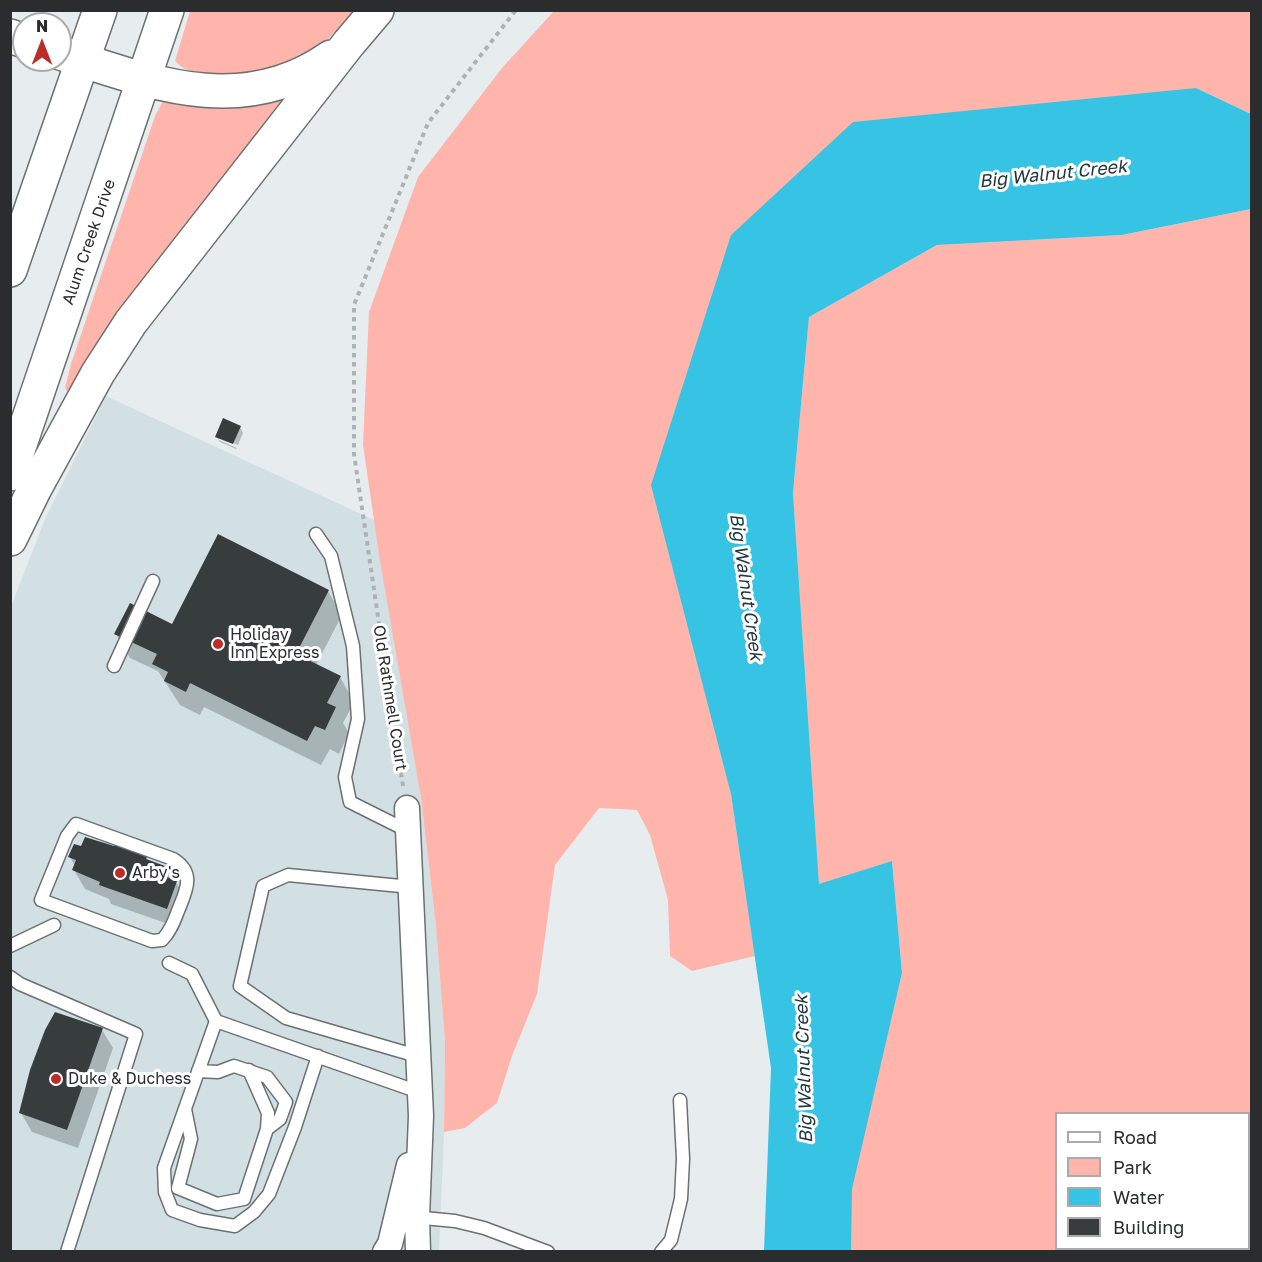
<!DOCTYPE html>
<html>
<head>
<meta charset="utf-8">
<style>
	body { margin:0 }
	#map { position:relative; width:1262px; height:1262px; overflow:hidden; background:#e7edef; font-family:"Golos Text",sans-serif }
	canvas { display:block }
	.frame { position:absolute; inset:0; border:12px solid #2a2c2d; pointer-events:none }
	.legend { position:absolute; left:1055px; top:1112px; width:195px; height:138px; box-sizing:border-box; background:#fff; border:2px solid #aaabab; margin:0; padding:8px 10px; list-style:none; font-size:18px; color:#2a2c2d }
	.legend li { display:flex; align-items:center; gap:12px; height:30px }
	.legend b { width:30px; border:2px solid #aaabab }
	.north { position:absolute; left:12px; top:12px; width:60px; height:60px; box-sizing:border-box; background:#fff; border:2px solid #aaabab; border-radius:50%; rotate:0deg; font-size:16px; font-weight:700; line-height:24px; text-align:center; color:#2a2c2d }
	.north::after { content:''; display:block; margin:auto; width:21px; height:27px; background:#bb2d26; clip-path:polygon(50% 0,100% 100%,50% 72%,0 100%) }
</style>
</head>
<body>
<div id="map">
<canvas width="1262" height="1262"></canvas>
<div class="frame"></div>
<ul class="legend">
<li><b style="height:8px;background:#fff"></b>Road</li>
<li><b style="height:16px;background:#ffb5ab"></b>Park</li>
<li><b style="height:16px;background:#37c3e3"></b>Water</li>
<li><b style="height:16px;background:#373c3d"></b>Building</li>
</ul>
<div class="north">N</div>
</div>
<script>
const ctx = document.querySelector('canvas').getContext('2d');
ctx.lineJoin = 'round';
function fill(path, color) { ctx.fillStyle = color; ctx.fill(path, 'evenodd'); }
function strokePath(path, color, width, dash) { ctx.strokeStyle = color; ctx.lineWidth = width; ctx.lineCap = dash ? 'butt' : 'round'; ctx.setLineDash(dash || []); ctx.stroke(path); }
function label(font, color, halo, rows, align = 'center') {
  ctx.font = font + ' "Golos Text",sans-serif'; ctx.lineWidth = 6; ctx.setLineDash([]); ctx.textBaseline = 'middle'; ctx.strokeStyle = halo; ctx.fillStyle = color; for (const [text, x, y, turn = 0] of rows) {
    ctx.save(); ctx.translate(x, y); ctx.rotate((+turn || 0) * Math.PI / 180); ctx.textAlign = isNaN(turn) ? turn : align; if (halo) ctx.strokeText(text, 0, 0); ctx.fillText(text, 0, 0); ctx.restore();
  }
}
const built = new Path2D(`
	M106,396l268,124 47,278 15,128 9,115 -1,91 -5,119h-428l-1,-642 35,-90z`);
const green = new Path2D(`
	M190,11h163c-11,12 -22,27 -35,37 -30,25 -78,31 -115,25 -12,-2 -20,-3 -28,-12z
	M554,11h697v103l-55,-26 -465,147v559l24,162 -63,15 -22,-15 -2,-56 -18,-65 -13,-25 -38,-2 -44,57 -18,129 -25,62 -15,47 -32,25 -21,4 1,-91 -9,-115 -15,-128 -41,-237 -17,-116 6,-133 49,-135 84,-109z
	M283,95l4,2 -216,294h-4l-2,-3 6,-24 84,-248 8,-15z
	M1251,209l1,1015 -3,8 -1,-118h-192v134l186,1 -1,2h-390v-62l51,-216 -10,-112 -73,24 -26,-392 16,-176 128,-72 185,-10z`);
const water = new Path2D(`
	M1196,88l55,26v95l-129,26 -185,10 -128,72 -16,176 26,391 73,-23 10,112 -50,216 -1,62h-87l7,-183 -40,-274 -80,-309 80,-250 122,-113z`);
const shadow = new Path2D(`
	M240,427l3,6 -5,12 -19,-8v3l18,8 -1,1 -16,-7 -3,-5z
	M328,591l14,24 -26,50 24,12 14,25 -11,21 6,10 -10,21 -9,-5 -9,16 -117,-58 -4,8 -20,-10 -22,-34 -28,-13 -14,-24 56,-8z
	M70,857h76l3,4 15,6 8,14 4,1 11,19 -10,26 -66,-23 -2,-5 -24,-10 -11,-19 1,-4z
	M102,1030l11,18 -35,100 -46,-16 -11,-19z`);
const building = new Path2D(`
	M223,418l18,8 -8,18 -18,-7z
	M218,534l111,56 -33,64 45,22 -14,27 9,4 -11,23 -10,-4 -8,15 -117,-58 -4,9 -22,-11 4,-9 -16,-8 5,-10 -43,-20 16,-31 42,21z
	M85,837l29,9 1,-3 32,13 -1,3 19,7 -3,9 15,6 -10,28 -68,-24 1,-3 -28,-12 4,-10 -8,-3 6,-13 7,2z
	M55,1012l48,16 -36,102 -48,-17 11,-43 15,-40z`);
const path = new Path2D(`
	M403,786l-49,-332v-149l74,-182 88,-113`);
const service = new Path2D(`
	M316,534l15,22 22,90 5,73 -13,58 5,25 58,29
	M114,666l39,-85
	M76,824l97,35c23,14 13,32 5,52 -4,11 -8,21 -16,29l-10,1 -111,-41 26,-64z
	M411,887l-123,-12 -25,11 -23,100 46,32 131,38
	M10,946l44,-21
	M169,963l23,11 24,47 203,71
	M10,977l10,7 116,50 -69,218
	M216,1021l-52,147 1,24 7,18 28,10 35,6 19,-14 15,-18 26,-67 23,-71
	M198,1071l20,1 16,-6 33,11 19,25 -6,17 -13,10
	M185,1109l6,30 -13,49 39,16 27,-5 23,-70 1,-16 -19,-43
	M413,1217l42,4 29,7 64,24
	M661,1252l10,-12 10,-41 2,-40 -3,-59`);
const minor = new Path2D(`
	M407,808l14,308 -4,101 1,35
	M385,1252l5,-8 19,-79`);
const primary = new Path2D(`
	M10,270l90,-260
	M10,474l157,-464`);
const motorway = new Path2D(`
	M10,36l14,5
	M60,53c92,30 183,66 271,4
	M10,539l25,-51 63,-115 33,-51 218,-279 28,-33`);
const markers = [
	[218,644,6,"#bb2d26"],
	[120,873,6,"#bb2d26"],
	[56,1079,6,"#bb2d26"]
];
const streetNames = [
	["Alum Creek Drive",89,242,-71],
	["Old Rathmell Court",390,698,81]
];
const poiNames = [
	["Holiday",230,635],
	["Inn Express",230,653],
	["Arby's",132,873],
	["Duke & Duchess",68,1079]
];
const waterNames = [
	["Big Walnut Creek",1053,174,-6],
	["Big Walnut Creek",746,587,82],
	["Big Walnut Creek",804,1069,-92]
];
fill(built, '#d2e0e4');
fill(green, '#ffb5ab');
fill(water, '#37c3e3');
fill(shadow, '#0003');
fill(building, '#373c3d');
strokePath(service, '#6b7072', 15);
strokePath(minor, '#6b7072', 27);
strokePath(primary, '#6b7072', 36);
strokePath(motorway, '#6b7072', 36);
strokePath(path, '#adb2b4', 4, [4.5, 4.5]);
strokePath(service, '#fff', 12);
strokePath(minor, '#fff', 24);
strokePath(primary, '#fff', 33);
strokePath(motorway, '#fff', 33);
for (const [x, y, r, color] of markers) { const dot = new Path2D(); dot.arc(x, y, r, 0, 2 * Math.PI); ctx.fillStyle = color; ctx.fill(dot); strokePath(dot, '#fff', 2); }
label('16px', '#2a2c2d', '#fff', streetNames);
label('16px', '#2a2c2d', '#fff', poiNames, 'left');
label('italic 18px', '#21383e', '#fff', waterNames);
</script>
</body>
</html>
